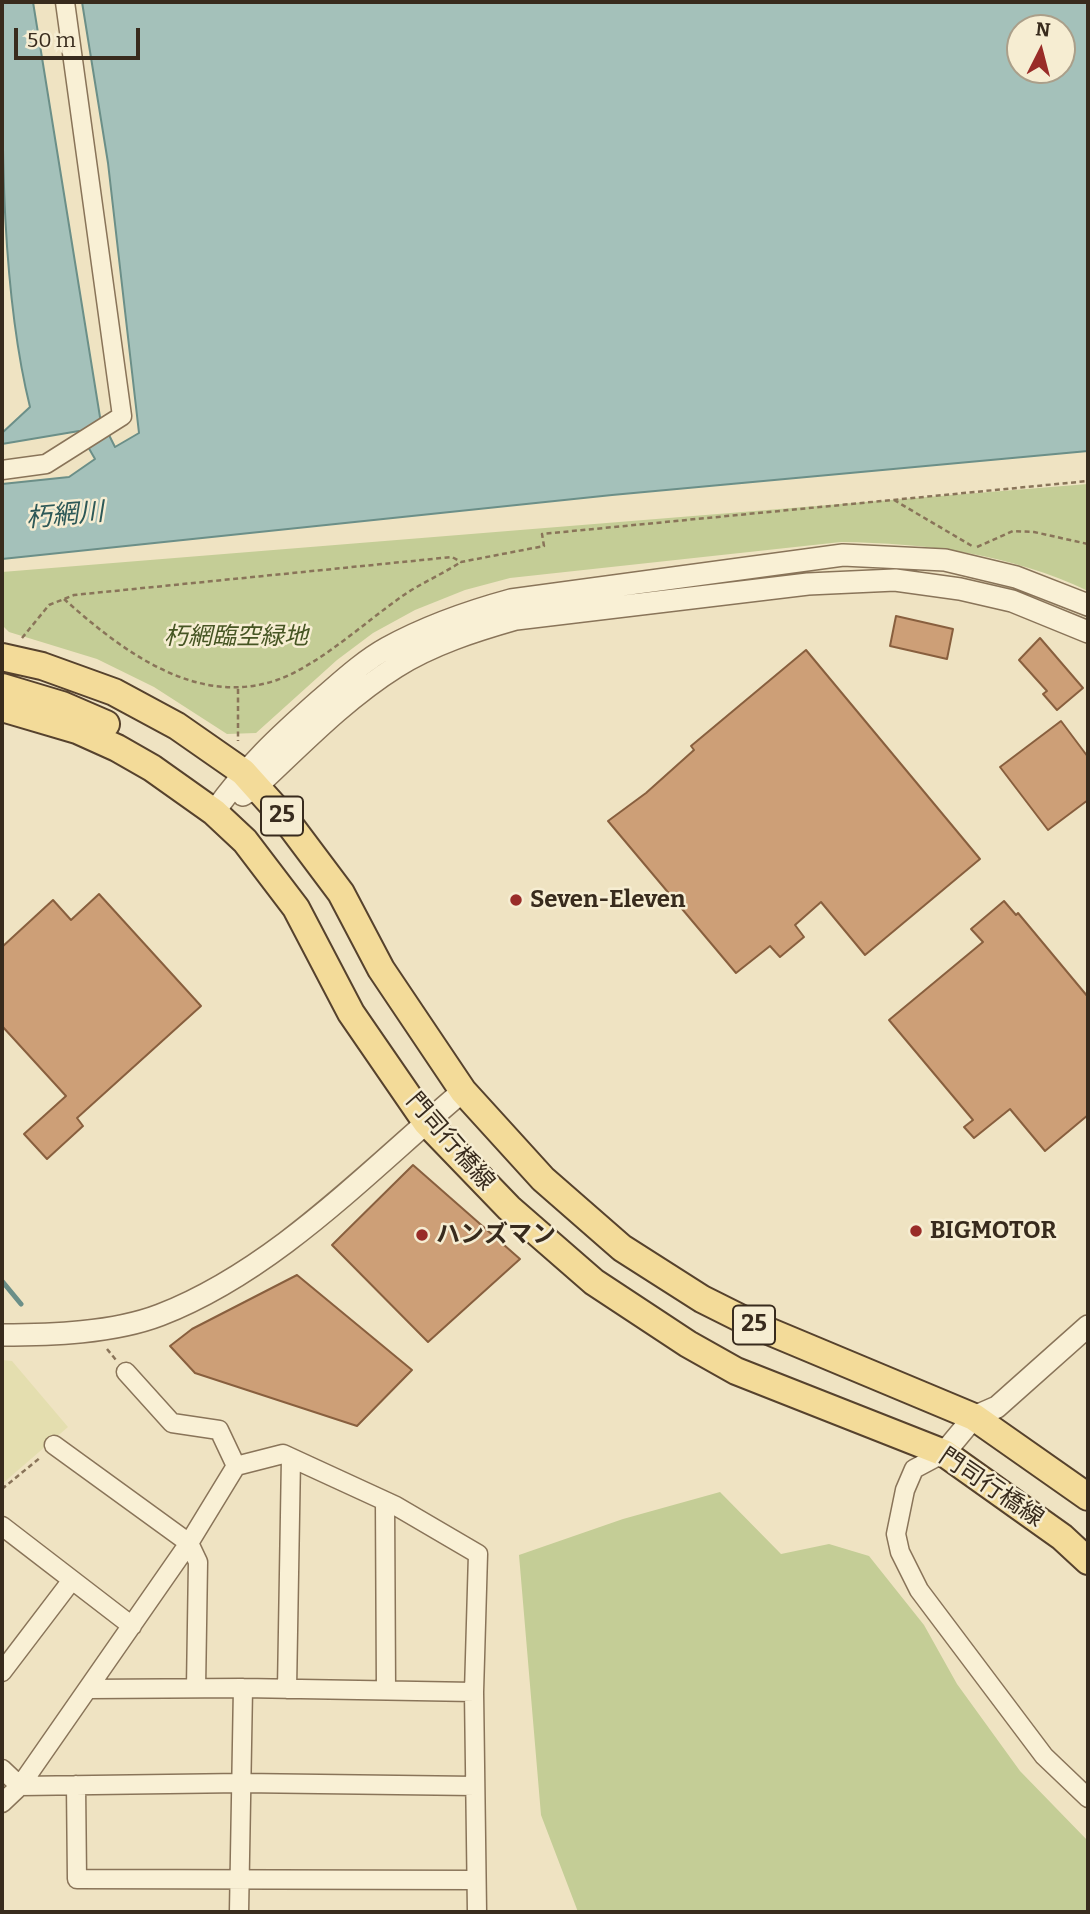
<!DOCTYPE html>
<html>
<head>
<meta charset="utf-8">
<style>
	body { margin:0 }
	#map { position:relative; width:1090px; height:1914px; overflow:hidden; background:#efe3c2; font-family:Bitter,serif }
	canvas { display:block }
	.frame { position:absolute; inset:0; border:4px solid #382b1d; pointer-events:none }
	.north { position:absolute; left:1006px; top:14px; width:70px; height:70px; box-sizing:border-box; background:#f6edd2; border:2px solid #aa9f8a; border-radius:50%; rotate:6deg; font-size:19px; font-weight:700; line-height:28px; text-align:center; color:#382b1d }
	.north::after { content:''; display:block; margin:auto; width:24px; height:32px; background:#992c28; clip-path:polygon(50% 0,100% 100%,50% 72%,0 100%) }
	.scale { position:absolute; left:14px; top:28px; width:126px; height:32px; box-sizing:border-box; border:4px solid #382b1d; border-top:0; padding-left:9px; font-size:21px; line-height:24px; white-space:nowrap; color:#382b1d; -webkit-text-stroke:5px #f6edd2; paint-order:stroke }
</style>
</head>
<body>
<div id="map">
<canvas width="1090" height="1914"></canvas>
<div class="frame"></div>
<div class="north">N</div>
<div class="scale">50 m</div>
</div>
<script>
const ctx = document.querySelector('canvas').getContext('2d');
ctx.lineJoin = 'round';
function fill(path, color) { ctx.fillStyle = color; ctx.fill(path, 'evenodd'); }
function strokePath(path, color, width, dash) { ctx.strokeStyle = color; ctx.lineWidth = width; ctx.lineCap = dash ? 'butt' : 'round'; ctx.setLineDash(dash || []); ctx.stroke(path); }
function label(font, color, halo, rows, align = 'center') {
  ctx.font = font + ' Bitter,"Noto Sans JP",serif'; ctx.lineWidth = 5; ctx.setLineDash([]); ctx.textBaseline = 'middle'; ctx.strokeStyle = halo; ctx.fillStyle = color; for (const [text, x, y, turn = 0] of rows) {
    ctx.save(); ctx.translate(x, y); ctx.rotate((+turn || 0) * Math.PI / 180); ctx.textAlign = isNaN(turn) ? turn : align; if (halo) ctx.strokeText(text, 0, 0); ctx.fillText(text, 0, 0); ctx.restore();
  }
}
const farmland = new Path2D(`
	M2,1360l10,1 56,66 -66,57z`);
const green = new Path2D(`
	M1088,484v107c-77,-37 -162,-48 -247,-49l-331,36 -45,12 -50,20 -42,23 -36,27 -81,73 -29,1 -73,-47 -57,-28 -88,-27 -7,-7v-53z
	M720,1492l61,62 48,-10 40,12 55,69 33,59 63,87 68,70v71h-510l-37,-97 -22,-260 104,-36z`);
const water = new Path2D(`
	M2,2h31l67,415 15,30 24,-14 -31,-270 -26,-161h1006v449l-476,44 -610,64v-75l67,-7 26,-18 -16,-28 -77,13v-11l28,-26c-30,-121 -28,-278 -28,-405zM1020,28h42v42h-42z`);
const stream = new Path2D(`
	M2,1281l19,23`);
const building = new Path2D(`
	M896,616l57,13 -6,30 -57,-13z
	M1040,638l43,50 -26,22 -14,-16 4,-3 -28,-31z
	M806,650l174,209 -115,96 -44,-53 -26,23 9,12 -24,20 -10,-11 -34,27 -128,-152 38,-28 48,-43 -3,-4z
	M1061,721l27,36v43l-40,30 -48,-63z
	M99,894l102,112 -124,112 6,8 -36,33 -23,-25 42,-38 -64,-70v-79l51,-47 18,20z
	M1004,901l12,14 2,-2 70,84v118l-43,36 -35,-42 -36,29 -10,-11 9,-7 -84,-100 94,-78 -12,-13z
	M413,1165l107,94 -92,83 -96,-97z
	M297,1275l115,95 -55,56 -162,-53 -25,-27 22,-17z`);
const path = new Path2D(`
	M894,500l78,46
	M977,547l36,-16 21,1 54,12
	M64,599c57,51 132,109 213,81 42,-15 87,-57 124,-83 18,-13 40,-22 60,-35
	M22,638l27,-33 25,-10 378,-38 9,5 83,-16 -2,-12 546,-53
	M238,689v52
	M107,1349l9,11
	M2,1489l39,-32`);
const minor = new Path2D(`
	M2,470l44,-6 76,-48 -57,-414
	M126,1372l46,51 47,7 17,36
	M54,1445l135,98 9,19 -2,126
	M944,1453l-30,16 -9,21 -9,44 4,18 19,38 125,166 44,42
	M385,1501l1,189
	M2,1526l130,100
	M2,1672l70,-92
	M88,1689l155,-1 231,4
	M287,1689l4,-231
	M2,1769l18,17 222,-3 233,3
	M76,1785l1,94 399,1
	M2,1803l18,-17 169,-243 47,-77 47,-12 113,52 82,48 -4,138 3,220
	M239,1912l4,-224`);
const tertiary = new Path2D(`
	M243,795l14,-9c44,-41 88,-87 139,-119 37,-23 78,-36 120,-48l292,-35 87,-4 65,9 52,12 76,31
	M214,812c33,-46 64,-75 106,-112 21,-18 42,-38 67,-52 40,-22 80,-36 124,-48l332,-45 102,5 71,17 72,28
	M2,1335c49,0 111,-2 158,-20 116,-45 209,-145 303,-224
	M944,1453l30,-36 23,-10 91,-81`);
const primary = new Path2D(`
	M2,657l40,9 72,26 63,34 66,46 44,49 54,72 40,76 82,122 80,88 79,69 80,51 52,26 220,92 114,80
	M2,687l60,18 44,19
	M2,708l75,22 40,18 35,20 62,44 31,29 51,67 55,105 75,109 83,86 85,74 94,62 48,27 208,82 118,84 26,24`);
const markers = [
	[516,900,7,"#992c28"],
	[916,1231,7,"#992c28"],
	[422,1235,7,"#992c28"]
];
const shields = [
	[282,816,42],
	[754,1325,42]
];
const shieldNames = [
	["25",282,816],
	["25",754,1325]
];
const parkNames = [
	["朽網臨空緑地",236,637]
];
const poiNames = [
	["Seven-Eleven",530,900],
	["BIGMOTOR",930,1231],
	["ハンズマン",436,1235]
];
const streetNames = [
	["門司行橋線",450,1142,49],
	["門司行橋線",991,1488,34]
];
const waterNames = [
	["朽網川",65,516,-5]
];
fill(farmland, '#e4deaf');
fill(green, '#c4cd96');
fill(water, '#a4c1ba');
strokePath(water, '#6b8f88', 2);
strokePath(stream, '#6b8f88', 5);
fill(building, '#cd9f77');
strokePath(building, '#885f3e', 2);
strokePath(minor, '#897459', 21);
strokePath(tertiary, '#897459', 24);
strokePath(primary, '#56422d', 30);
strokePath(path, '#897459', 2.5, [5, 3.5]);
strokePath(minor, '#f9f0d5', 18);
strokePath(tertiary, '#f9f0d5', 21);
strokePath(primary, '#f3db99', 26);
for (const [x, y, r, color] of markers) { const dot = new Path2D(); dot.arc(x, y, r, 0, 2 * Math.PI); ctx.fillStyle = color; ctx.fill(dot); strokePath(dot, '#f6edd2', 2.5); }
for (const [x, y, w] of shields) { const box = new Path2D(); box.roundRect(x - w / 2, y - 19.5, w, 39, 5); ctx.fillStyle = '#f6edd2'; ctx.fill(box); strokePath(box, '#382b1d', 2); }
label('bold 23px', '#382b1d', null, shieldNames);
label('italic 24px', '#465523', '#f6edd2', parkNames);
label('bold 24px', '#382b1d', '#f6edd2', poiNames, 'left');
label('24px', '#382b1d', '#f6edd2', streetNames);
label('italic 26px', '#2c5857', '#f6edd2', waterNames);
</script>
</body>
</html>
